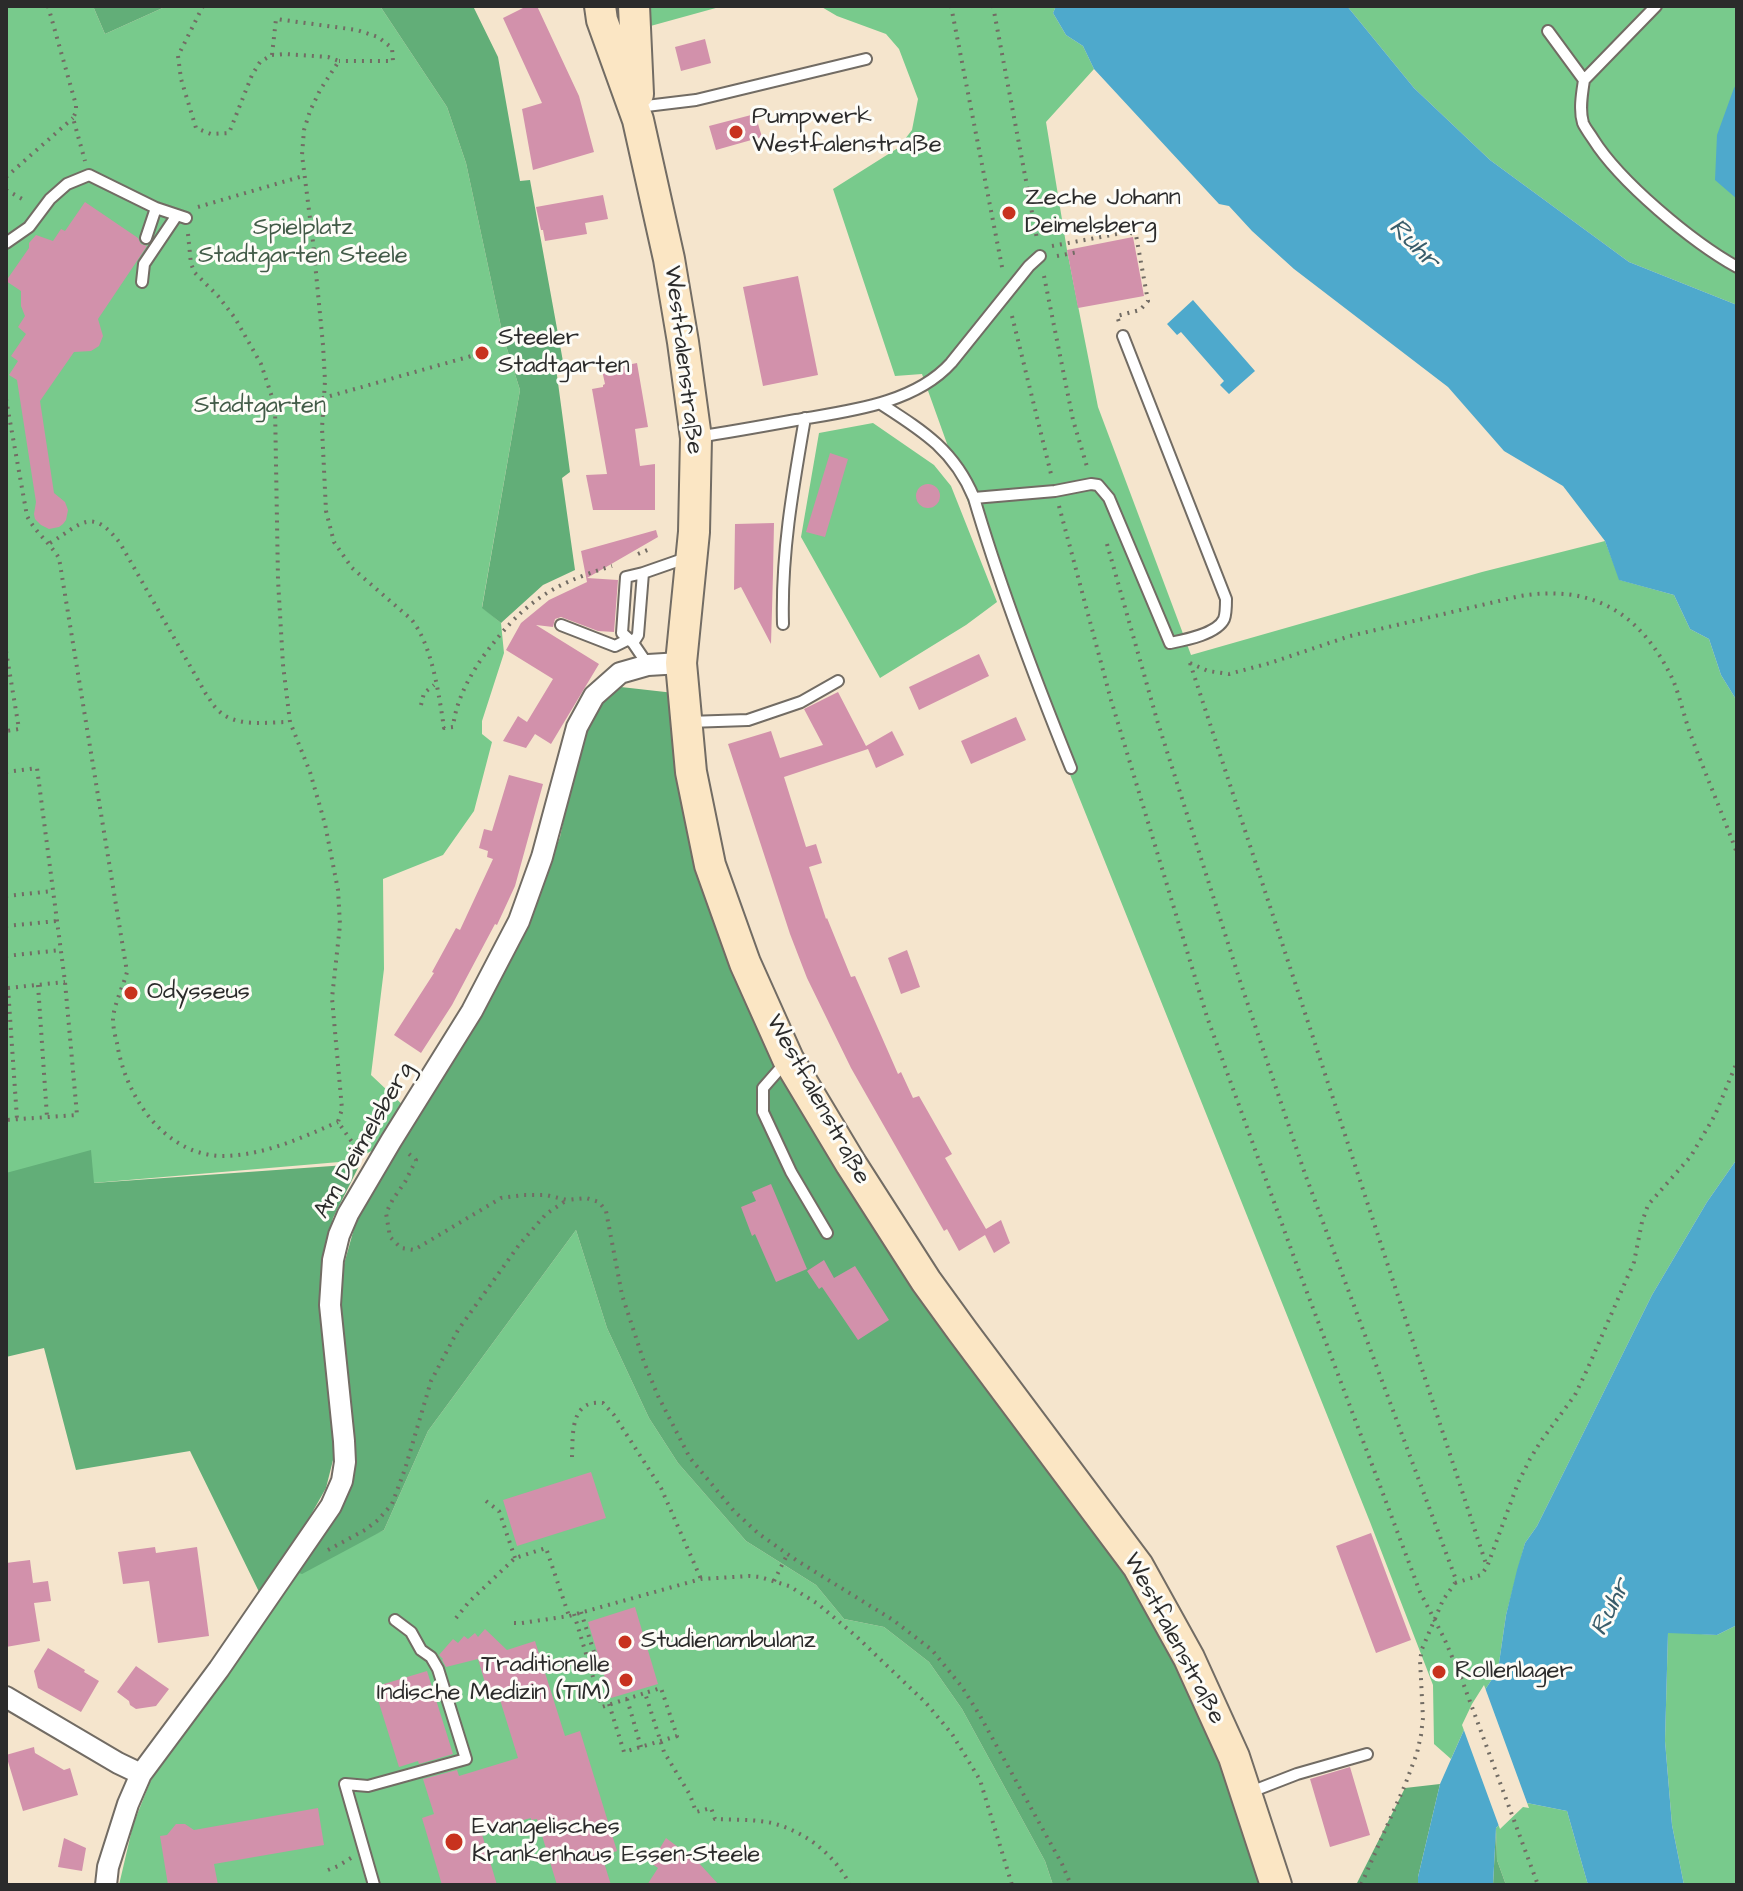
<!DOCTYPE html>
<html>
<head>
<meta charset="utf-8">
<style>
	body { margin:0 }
	#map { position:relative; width:1743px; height:1891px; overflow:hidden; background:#f5e5cd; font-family:"Architects Daughter",sans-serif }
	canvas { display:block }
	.frame { position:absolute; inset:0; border:8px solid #2b2b2b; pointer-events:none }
</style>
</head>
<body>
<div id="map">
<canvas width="1743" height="1891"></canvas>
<div class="frame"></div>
</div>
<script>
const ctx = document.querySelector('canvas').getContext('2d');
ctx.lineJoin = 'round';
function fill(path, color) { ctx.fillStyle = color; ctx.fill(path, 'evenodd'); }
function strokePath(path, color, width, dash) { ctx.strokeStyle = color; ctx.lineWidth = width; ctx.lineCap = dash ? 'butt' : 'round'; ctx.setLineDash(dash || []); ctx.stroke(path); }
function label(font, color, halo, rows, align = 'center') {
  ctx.font = font + ' "Architects Daughter",sans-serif'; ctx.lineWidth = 6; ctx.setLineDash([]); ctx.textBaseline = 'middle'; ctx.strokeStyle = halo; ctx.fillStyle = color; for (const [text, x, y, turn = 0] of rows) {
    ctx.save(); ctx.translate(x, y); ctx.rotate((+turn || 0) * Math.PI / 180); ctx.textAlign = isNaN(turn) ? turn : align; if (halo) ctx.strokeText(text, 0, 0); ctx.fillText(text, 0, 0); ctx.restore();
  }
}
const green = new Path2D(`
	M6,6h87l12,28 62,-28h213l67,101 19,56 37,173 17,54 -38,217 19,16 3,30 -22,68v13l10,8 -18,69 -31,44 -60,24 1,90 -13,106 36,34 -21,35 -35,17 -258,22 -87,-10z
	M636,6h87l-87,24z
	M820,6h236l-3,7 13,22 17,11 11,23 -48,53 21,128 31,157 93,248 291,-83 123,-31 15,39 54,15 16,34 19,10 12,36 16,26v458l-30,43 -55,93 -115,231 -12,17 -19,72 -8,55 -23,35 -24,54 -17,-15 -1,-59 -63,-163 -340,-847 -108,-301 -27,2 -62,-187 65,-41 14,-18 6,-31 -19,-50 -13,-15 -49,-18z
	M1347,6h390v299l-108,-43 -139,-102 -76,-72z
	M873,423l61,42 17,21 46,116 -31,23 -86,53 -79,-141 18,-104z
	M576,1230l31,98 42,90 29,45 68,78 70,44 28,34 40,8 45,35 33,47 83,152 8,24h-934l14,-60 17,-43 70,-111 73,-100 91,-41 44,-99z
	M1737,1625v260h-53l-12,-60 -7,-84 3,-109 49,3z
	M1522,1802l45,9 21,74h-82l-9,-25 -1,-32z`);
const forest = new Path2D(`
	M93,6h74l-62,28z
	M380,6h93l25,51 22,124 10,-1 34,187 -8,1 14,104 -8,6 13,92 -32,15 -42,38 -19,-15 38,-218 -17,-54 -37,-173 -19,-56z
	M621,687l62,7 7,78 97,287 350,508 137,318h-221l-8,-24 -83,-152 -33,-47 -45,-35 -40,-8 -28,-34 -70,-44 -68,-78 -29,-45 -42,-90 -31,-98 -148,201 -44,99 -82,44 -9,-3 52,-90 -8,-142 4,-64 14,-50 23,-45 153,-266 29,-77 27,-124z
	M91,1150l3,33 266,-19 -27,54 -12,52 13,186 -8,32 -63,112 -73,-149 -114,19 -32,-122 -38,9v-184z
	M1440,1784l-22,93v8h-62l49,-97z
	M1496,1828l1,32 9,25h-13z`);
const water = new Path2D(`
	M1056,6h291l67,82 76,72 139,102 108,43v396l-16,-26 -12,-36 -19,-10 -16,-34 -55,-15 -14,-39 -42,-55 -59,-35 -56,-64 -154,-118 -42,-38 -23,-25 -10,-2 -125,-135 -11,-23 -17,-11 -13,-22z
	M1737,84v115l-22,-19 2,-45 17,-47z
	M1193,300l62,71 -26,23 -9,-9 4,-4 -43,-49 -4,3 -10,-11z
	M1737,1159v466l-20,10 -49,-2 -3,108 7,84 12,60h-96l-21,-74 -45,-9 -26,26 -3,57h-75v-8l22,-93 35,-79 23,-35 8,-55 11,-45 8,-27 12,-17 115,-231 55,-93z`);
const pier = new Path2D(`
	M1484,1685l45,123 -6,-1 -23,22 -38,-104 10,-21z`);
const building = new Path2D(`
	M527,6h10l42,90 15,56 -61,18 -11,-61 20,-6 -39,-85z
	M705,39l6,24 -30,8 -6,-24z
	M755,114l7,23 -46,13 -7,-24z
	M603,195l5,24 -23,4 2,11 -42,7 -2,-11h-2l-5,-23z
	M85,202l53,36 3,6 6,2 -49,73 5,17 -4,10 -8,5 -17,1 -34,49 14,92 11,9 3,8 -2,10 -3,4 -4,3 -10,2 -8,-4 -6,-6 -1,-5 2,-12 -19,-122 -8,-5 9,-14 -7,-5 15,-22 -8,-7 7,-11 -4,-10v-15l-15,-10 23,-33v-5l7,-8 17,6 8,-12 4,2z
	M1133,237l11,59 -66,12 -11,-58z
	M798,276l20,99 -55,11 -20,-99z
	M637,363l11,64 -13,2 5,37 15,-2v46h-62l-7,-35 21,-1 -15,-85 11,-2v-2l2,-1 -3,-14z
	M830,453l18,6 -23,78 -19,-5z
	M916 496a12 12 0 1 1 24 0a12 12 0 1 1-24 0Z
	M774,523l-1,51 -2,70 -30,-57 -7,3 1,-66z
	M656,530l2,7 -71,41 31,2 -4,52 -16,-1 -37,-14 -6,2 -2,8 -17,-2 63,39 -48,80 -16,-10 -9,14 -23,-7 15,-25 9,6 26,-43 -47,-29 15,-27 28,-23 38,-18 -6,-31z
	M979,654l10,22 -70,34 -10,-23z
	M838,692l28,54 26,-15 12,24 -28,13 -8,-19 -84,28 22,70 10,-3 6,19 -13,4 17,52 1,-1 24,59 4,-1 43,98 3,-2 12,26 6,-2 33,58 -7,4 41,71 15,-9 9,23 -16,10 -9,-18 -26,16 -12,-22 -3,2 -93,-163 -44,-90 -17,-44 -62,-190 43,-13 9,27 43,-13 -19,-36z
	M1016,717l10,23 -55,24 -10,-23z
	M509,775l34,9 -28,102 -18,39 -2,-1 -43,81 -31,48 -27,-18 40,-62 -2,-1 24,-44 4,2 33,-71 -6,-2 1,-6 -9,-3 5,-19 8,2z
	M907,950l13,37 -19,7 -13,-36z
	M771,1184l36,85 -31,13 -21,-48 -3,2 -11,-29 15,-6 -4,-9z
	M824,1260l10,18 21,-12 34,54 -31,20 -36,-53 -3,2 -12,-18z
	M591,1472l15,46 -89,28 -14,-46z
	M1371,1533l40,107 -35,13 -40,-107z
	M155,1547l1,6 41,-6 12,89 -51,7 -9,-62 -26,3 -5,-32z
	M30,1560l3,23 15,-2 3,20 -17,2 6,38 -34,6v-84z
	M635,1607l23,77 -47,14 -23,-76z
	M485,1629l22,21 28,-9 30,95 15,-5 37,120 -15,5 9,29h-54l-20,-66 -6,1v-2l-50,13 16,54h-55l-20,-67 12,-4 -11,-35 34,-9 2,6 59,-18 -21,-68 -9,3 -10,-34 -32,8 -4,-7 1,-1 -4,-4 14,-16 5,4 6,-7 4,3 7,-6 3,4z
	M48,1648l37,22 -1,2 15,9 -18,31 -43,-24 -4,-17z
	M136,1666l33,23 -13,17 -20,3 -6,-4 -1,-4 -12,-9z
	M427,1671l26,83 -34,10 -1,-3 -19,6 -25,-80z
	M34,1747l1,6 29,17 6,-2 8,27 -55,16 -17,-56z
	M1350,1767l20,68 -40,12 -20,-68z
	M318,1808l6,37 -110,19 4,21h-50l-8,-49 7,-1 9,-11h9l9,6z
	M64,1838l22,10 -4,23 -24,-4z
	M666,1838l32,24 21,23h-72l11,-17 -7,-5z`);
const path = new Path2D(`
	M48,6l28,99v7l-3,6 12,43
	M203,6l-25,50 3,23 15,49 15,6 18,-1 23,-58 8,-13 12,-7 13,-1 43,3 11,4 -19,29 -10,21 -6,19 -2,25 11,87 10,103 2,36 -3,47 4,83 8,31 18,26 59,51c21,25 28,76 33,109l9,-1c3,-26 15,-48 29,-69 39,-53 66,-73 130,-92
	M951,6l52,266
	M993,6l44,233
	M272,55l4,-36 81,11 21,7 14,11 1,13h-54
	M6,177l67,-59
	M6,190l20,11
	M198,207l105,-31
	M188,234l3,30 4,9 23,23 17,22 26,46 14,42 3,174 5,85 7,57 20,50 15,52 13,66 2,35 -8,73 10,111 -4,13 21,30
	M1052,246l76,-14 8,3 12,66 -8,9 -23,6 2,6
	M1057,256l21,-4
	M1044,276l29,144 15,50
	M1012,316l39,158
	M6,399l21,117c8,16 22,26 32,42l68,414c-4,15 -13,32 -14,47 0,8 2,17 4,24 8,52 46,111 104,113 42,0 80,-18 117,-34
	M275,406l34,-4 173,-49
	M1059,506l52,194 96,317 92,254 121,321 24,46 18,42 76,205
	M50,543c32,-19 41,-37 70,0l86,151c4,5 7,12 12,16 17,18 49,12 71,12
	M1107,544l50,176 83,261 65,193 150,403v6l-12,17 -21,49 -2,11 3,58 -2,17 -4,18 -12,32 -44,100
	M638,554l14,-6
	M6,651l13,78 -13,2
	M1190,663l297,904
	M1190,663l18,8 21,3 41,-11 80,-27 170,-40c73,-12 121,17 153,84 7,17 11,36 17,53 15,40 32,80 47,120
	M421,705l3,-12 10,-8
	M6,772l31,-4 28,214 12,133 -71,5
	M6,896l47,-5
	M6,926l51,-5
	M6,956l55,-6
	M38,985l9,132
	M8,988l9,131
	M8,988l57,-6
	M409,1154l7,6 -11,22 -12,17 -7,14 4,24 11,11 13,2 87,-52 23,-3h22l21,5 19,-2 13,4 7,9 16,84 22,67 14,34 32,62 44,53 25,23 37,26 97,60 39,30 30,37 17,27 83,150 9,21
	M572,1457c1,-23 -2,-58 31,-54l11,12 47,73 40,91
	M486,1501l13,10 16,47
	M328,1550l37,-20 13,-10 14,-16 13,-35 26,-88 27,-51 61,-85 27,-31 21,-14
	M774,1581l13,-26
	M1455,1583l26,-8 6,-8 31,-84 12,-24 11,-18 34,-46 12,-25 47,-108 8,-40 6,-17 43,-49 24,-41 22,-53
	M581,1612l20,62
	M574,1614l19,63
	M456,1618l13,-16 46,-44 31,-10 23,68
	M514,1623h8l47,-7 132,-37 48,-3 11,1 29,9 29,18 39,33 69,66 26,31 28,46 32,105
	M595,1685l7,22 43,-14 19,59 26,43 6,17 15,-4 4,11c18,1 39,0 57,4 34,9 62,31 78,62
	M627,1699l14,48
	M609,1704l15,48 53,-16 -16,-48 -16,5
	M328,1870l10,-4 13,-8`);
const lane = new Path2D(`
	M1656,6l-72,74c-2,13 -5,30 -1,43 2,5 7,11 10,16 27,43 99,103 144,128
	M1548,31l36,49
	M638,107l58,-7 170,-41
	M146,238l10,-30
	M6,243l23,-16 21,-28 17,-15 22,-9 67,33 30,10
	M142,282l2,-18 33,-49
	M881,404c42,27 73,46 93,94l81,-7 36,-7 7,1 11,13 61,145c15,-3 47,-9 54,-24 2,-5 2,-14 2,-20l-103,-263
	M697,437c33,-5 66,-11 99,-17 52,-9 118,-16 155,-57l78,-97 11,-10
	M974,498c27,92 61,181 97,270
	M643,573l-17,4 -4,56 11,10 15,22
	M783,624c-2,-70 10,-137 22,-206
	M561,625l54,21 14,-7
	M633,643l5,-8 5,-62 43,-15
	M688,722l60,-2 53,-18 37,-21
	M784,1064l-21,24v24l28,60 36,61
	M1248,1793l49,-19 70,-20
	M374,1885l-29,-101 23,2 98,-27 -28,-90 -7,-12 -10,-7 -10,-18 -16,-12`);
const street = new Path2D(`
	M6,1697l112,66 23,11
	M106,1885l2,-18 20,-63 13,-30 78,-105 112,-163 11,-25 3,-19 -1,-21 -14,-136 3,-45 6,-25 9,-21 43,-73 81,-130 47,-90 23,-64 35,-130 17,-31 26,-23 28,-8 33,-2`);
const secondary = new Path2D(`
	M600,6l2,14 36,100 31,139 14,83 13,96 -2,94 -13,131 10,109 19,93 35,98 43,96 63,105 75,117 37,51 175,234 51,92 45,99 42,128
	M634,6l4,88`);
const markers = [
	[736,132,8,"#c8321e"],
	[1009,213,8,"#c8321e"],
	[482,353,8,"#c8321e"],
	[131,993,8,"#c8321e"],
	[625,1642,8,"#c8321e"],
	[1439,1672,8,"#c8321e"],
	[626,1680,8,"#c8321e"],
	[454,1842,10,"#c8321e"]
];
const poiNames = [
	["Pumpwerk",752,118],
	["Westfalenstraße",752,146],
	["Zeche Johann",1025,199],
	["Deimelsberg",1025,227],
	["Steeler",498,339],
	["Stadtgarten",498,367],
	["Odysseus",147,993],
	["Studienambulanz",641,1642],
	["Traditionelle",610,1666,"right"],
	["Indische Medizin (TIM)",610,1694,"right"],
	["Rollenlager",1455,1672],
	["Evangelisches",472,1828],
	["Krankenhaus Essen-Steele",472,1856]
];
const parkNames = [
	["Spielplatz",303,229],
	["Stadtgarten Steele",303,257],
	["Stadtgarten",260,407]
];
const streetNames = [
	["Westfalenstraße",682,360,83],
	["Westfalenstraße",817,1100,61],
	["Am Deimelsberg",365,1141,-60],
	["Westfalenstraße",1173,1639,62]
];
const waterNames = [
	["Ruhr",1413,245,45],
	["Ruhr",1612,1608,-64]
];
fill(green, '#78ca8c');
fill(forest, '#62ae78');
fill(water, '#4ea9cc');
fill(pier, '#f5e5cd');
fill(building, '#d291ab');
strokePath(lane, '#726c64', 14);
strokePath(street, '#726c64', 24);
strokePath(secondary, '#726c64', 34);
strokePath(path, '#726c64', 4, [2, 6]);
strokePath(lane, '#fff', 10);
strokePath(street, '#fff', 20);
strokePath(secondary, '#fbe6c4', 30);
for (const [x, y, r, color] of markers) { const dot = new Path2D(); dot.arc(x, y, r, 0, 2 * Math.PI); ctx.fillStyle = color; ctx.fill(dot); strokePath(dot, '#fdfcf7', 3); }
label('24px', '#2b2b2b', '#fdfcf7', poiNames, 'left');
label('24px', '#425b48', '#fdfcf7', parkNames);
label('24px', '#2b2b2b', '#fdfcf7', streetNames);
label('italic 26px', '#395d6b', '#fdfcf7', waterNames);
</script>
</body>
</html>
